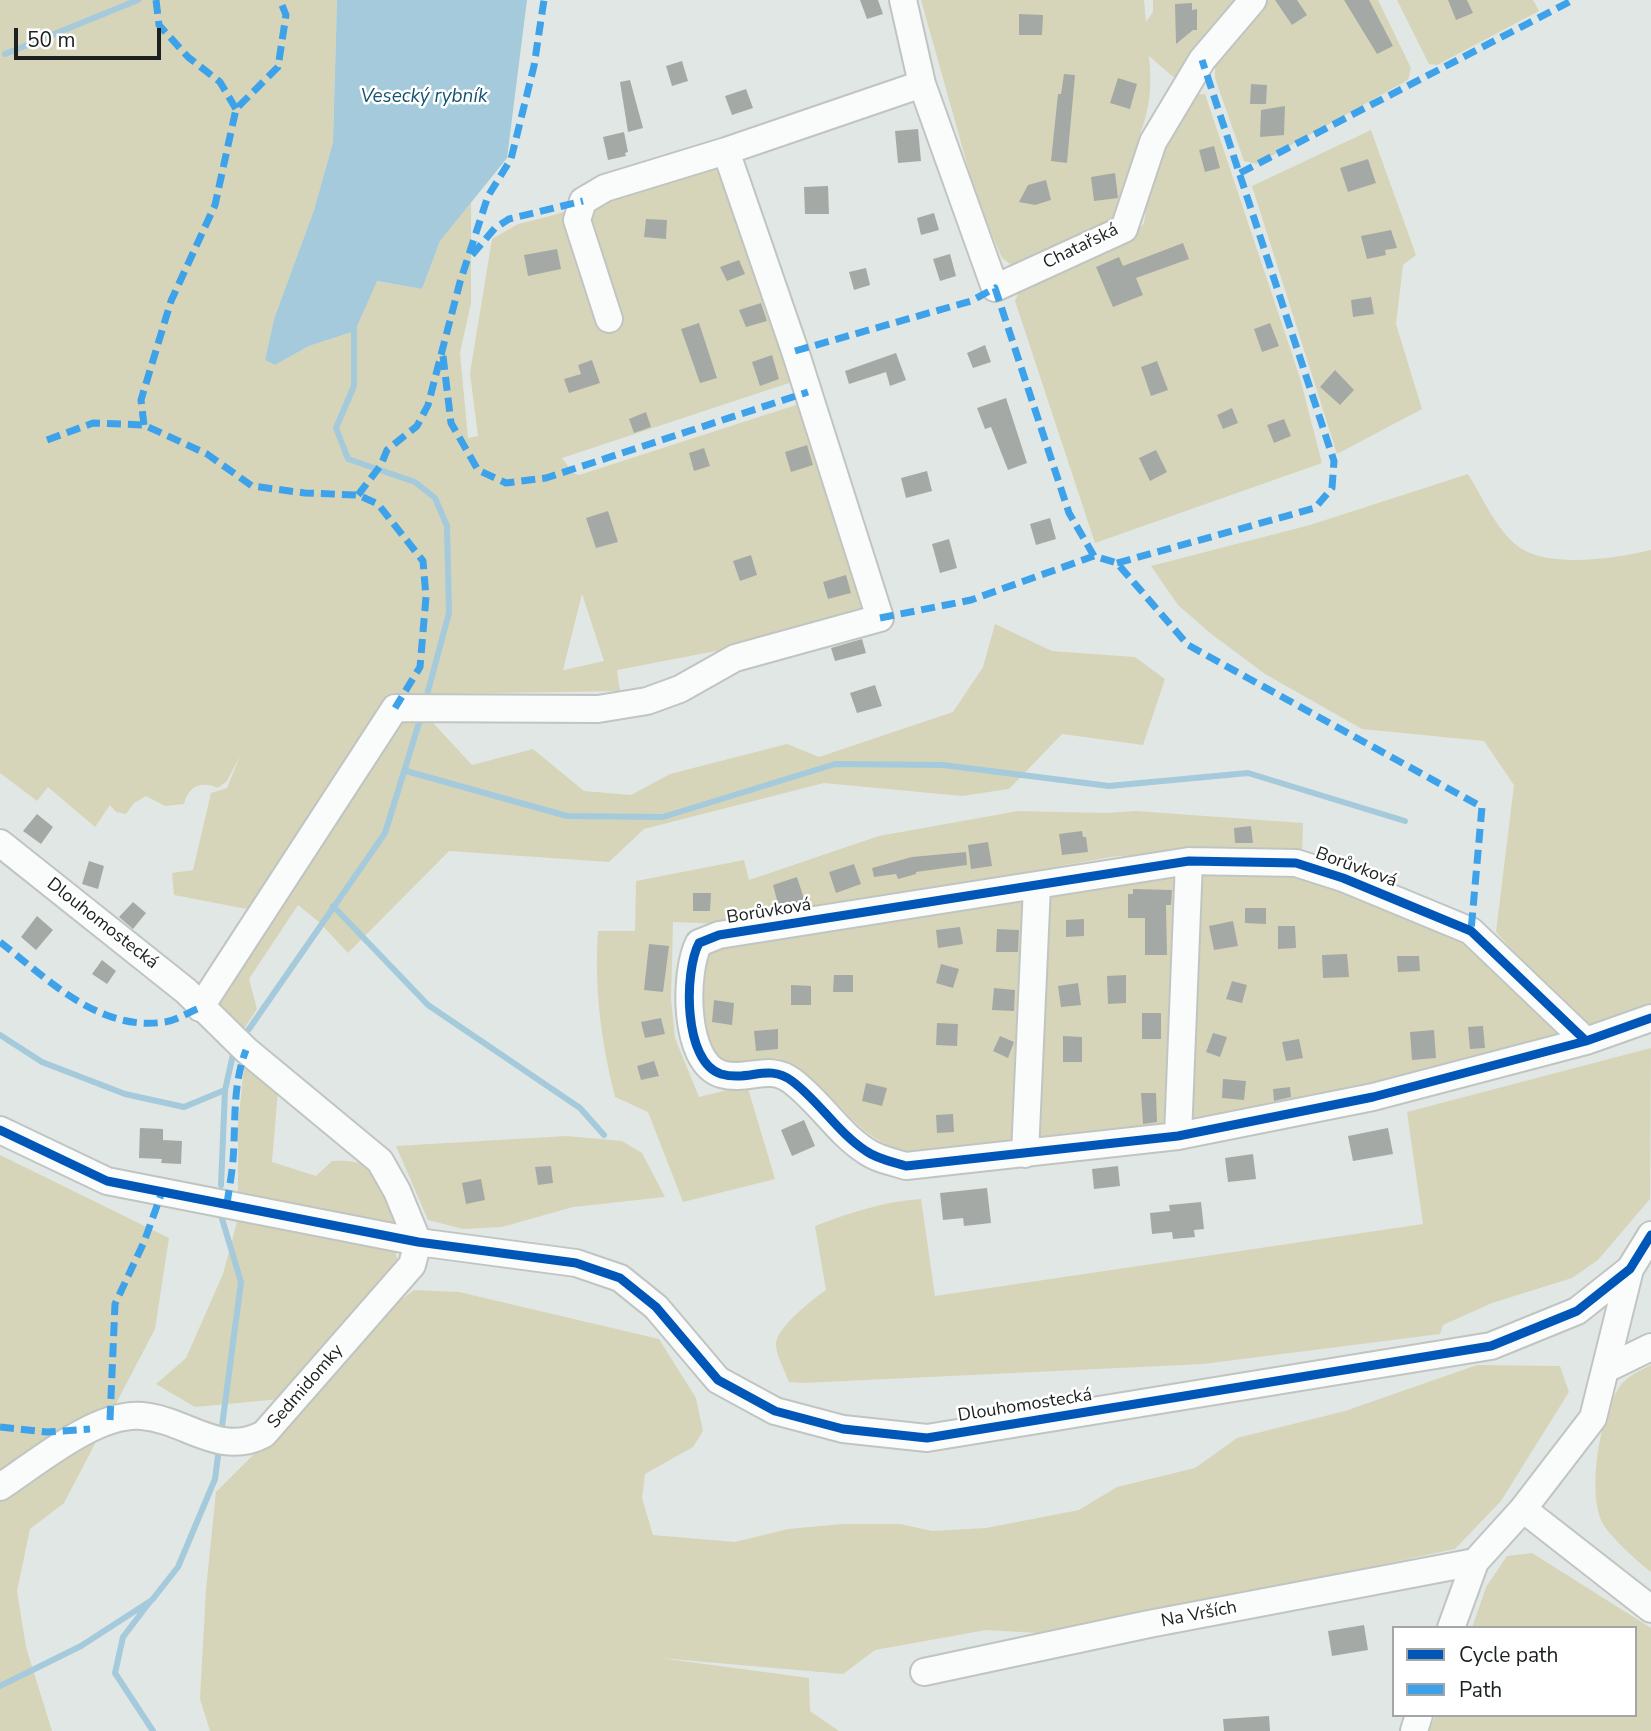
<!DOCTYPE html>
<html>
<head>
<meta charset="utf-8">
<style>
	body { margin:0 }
	#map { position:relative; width:1651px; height:1731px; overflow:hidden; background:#e1e7e4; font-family:"Nunito Sans",sans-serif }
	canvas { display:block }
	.legend { position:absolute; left:1392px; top:1626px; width:245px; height:91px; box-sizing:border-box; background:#fff; border:2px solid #a4a6a5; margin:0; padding:9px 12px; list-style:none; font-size:21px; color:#1c211f }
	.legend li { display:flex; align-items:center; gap:14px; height:35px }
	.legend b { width:35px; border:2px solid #a4a6a5 }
	.scale { position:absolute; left:14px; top:28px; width:147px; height:32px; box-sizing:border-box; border:4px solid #1c211f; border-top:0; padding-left:9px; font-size:21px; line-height:24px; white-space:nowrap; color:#1c211f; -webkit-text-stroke:5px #fff; paint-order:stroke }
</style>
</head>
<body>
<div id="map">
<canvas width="1651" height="1731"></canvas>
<ul class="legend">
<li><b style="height:9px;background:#0057b8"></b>Cycle path</li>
<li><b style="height:9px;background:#3da2ea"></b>Path</li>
</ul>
<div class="scale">50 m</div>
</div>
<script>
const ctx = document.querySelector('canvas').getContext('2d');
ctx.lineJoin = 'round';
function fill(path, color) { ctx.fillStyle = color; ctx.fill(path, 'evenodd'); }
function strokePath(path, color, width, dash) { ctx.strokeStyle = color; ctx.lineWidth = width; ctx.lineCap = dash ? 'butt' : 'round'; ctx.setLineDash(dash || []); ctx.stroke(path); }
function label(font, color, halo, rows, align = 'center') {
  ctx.font = font + ' "Nunito Sans",sans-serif'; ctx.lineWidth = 5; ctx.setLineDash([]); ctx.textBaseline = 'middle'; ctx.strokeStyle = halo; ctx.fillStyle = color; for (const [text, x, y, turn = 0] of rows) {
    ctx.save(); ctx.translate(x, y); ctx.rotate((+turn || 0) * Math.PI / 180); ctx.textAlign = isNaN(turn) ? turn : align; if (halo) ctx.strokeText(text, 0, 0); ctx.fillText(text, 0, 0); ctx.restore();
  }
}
const green = new Path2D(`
	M0,0h337l-4,142 -19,68 -40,109 -9,41 10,5 34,-19 46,-15 21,-50 46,8 18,-48 31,-39v101l-11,50 8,85 10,-2 -8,-63 22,-134 26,-15 36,-9 158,-51 12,6 68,201 -3,12 -227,75 11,15 6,2 217,-70 7,3 60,199 -5,8 -121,32 -120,23 3,21 -185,3 -11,19 48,52 61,-16 51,42 47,4 39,-21 117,-30 32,13 134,-45 30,-45 12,-43 57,27 83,6 30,22 -22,66 -81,-11 -53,55 -47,7 -138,-13 -180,46 -35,33 -160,-11 -101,102 -29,-31 -21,-17 -49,74 8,30 -18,27 -26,-32 39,-94 -78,-15 -2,-22 21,-3 18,-77 16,-5 13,-32 -13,25 -9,7c-17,-7 -29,-3 -34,16l-19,2 -19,-10 -12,7 -8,11 -10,-2 -6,-7 -15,22 -47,-40 -11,14 -37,-28zM582,594l22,67 -40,9h-1z
	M921,0h223l2,22 7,-10v-12h92l-67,81 -29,-25c5,51 -5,63 -18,108 -6,21 -5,40 -19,58l-100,43 -10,-7 -24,-55z
	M1261,0h117l33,68 -3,12 -151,84 -13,-3 -29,-83v-15z
	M1397,0h136l6,11 -102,54 -8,-1z
	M1205,94l95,284 22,85 -227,80 -80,-242 6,-14 110,-48 13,-16 9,-58 40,-70z
	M1371,130l45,125 -13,10 -7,59 26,85 -85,45 -85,-268z
	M1468,474c15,24 30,60 54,75 31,19 96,9 129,1v453l-57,22 -21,-7 -77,-86 18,-147 -30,-44 -122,-12 -97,-55 -55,-41 -32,-28 -27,-39 159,-41z
	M1018,811l88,2 30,-2 167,12 -1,29 -95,-3 -97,8 -238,44 -151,23 -48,-2 -2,77 4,39 24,59 48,-12 28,94 -92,23 -35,-90 -33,-15c-14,-56 -21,-109 -17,-166h37l1,-50 108,-21 5,20 130,-44z
	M1190,875l104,1 44,14 128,54 99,92 -195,48 -194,39 -269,29c-53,-14 -67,-55 -108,-82 -7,-4 -17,-12 -24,-12 -19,-1 -46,15 -60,-5 -18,-27 -12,-65 -9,-94l3,-5 14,-6z
	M1651,1048l-1,151 -52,61 -26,18 -80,25 -49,22 -3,9 -237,30 -400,19 -14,-1c-4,-11 -12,-25 -13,-36 -2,-17 37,-47 50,-56l-11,-64c34,-13 70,-25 106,-27l14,97 488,-72 -16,-112z
	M244,1066l34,24 -6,72 44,14 16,-15c52,-3 53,26 71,68l-165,-35v-69z
	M566,1136l56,5 20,12 23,44 -92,10 -71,20 -39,2 -35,-9 -32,-74z
	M0,1155l169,83 -14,91 -91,174 -34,26 -13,62 9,56 26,84h-52z
	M238,1218l157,33 4,15 -118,133 -86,8 -39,-23 30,-26 37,-84z
	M414,1290l45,2 200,47 37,59 7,33 -10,16 -48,27 -3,24 11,37 82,7 53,-13 54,-5h58l32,7 54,-3 93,-18 38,-23 78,-19 42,-30 108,-27 132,-46 83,1 9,26 -68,109 -46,48 -398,85 -71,-4 -111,20 -32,24 -183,-16 149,20 1,33 29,20h-629l-10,-32 6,-110 10,-97 89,-89 64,-79z
	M1651,1365v207c-11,-8 -44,-38 -49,-50 -15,-33 -2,-107 18,-136 7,-10 21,-16 31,-21z
	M1532,1553l119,75v103h-222l7,-16h199v-87h-163l14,-41 21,-31z`);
const water = new Path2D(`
	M337,0h190l-20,158 -67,83 -18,48 -45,-8 -22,50 -46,15 -34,19 -10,-5 9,-41 40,-109 19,-68z`);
const stream = new Path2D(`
	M5,54l133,-54
	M354,324v62l-18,42 12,31 67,23 20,16 12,28 2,87 -21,78
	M406,771l161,45 96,1 172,-53 108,1 166,21 139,-13 157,48
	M333,906l95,99 152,103 24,27
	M249,1029l136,-196 34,-110
	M0,1035l42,27 83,32 59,13 41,-17
	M221,1185l4,-95 9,-40
	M220,1212l21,70 -19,144
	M149,1603l-26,34 -8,36 38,58
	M0,1686l81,-40 71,-46 26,-33 37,-88 3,-23`);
const building = new Path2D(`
	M860,0h18l5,14 -16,5z
	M1275,0h22l10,15 -15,10z
	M1344,0h25l24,46 -16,8z
	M1448,0h19l6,13 -17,7z
	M1192,3v7l5,-1v21h-4l-17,14 -1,-40z
	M1019,14l24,1 -1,20h-23z
	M682,61l6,20 -16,5 -6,-20z
	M1064,74l11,1 -8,88 -16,-2 7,-67h3z
	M1118,78l19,6 -7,25 -20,-6z
	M630,80l13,48 -15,4 -8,-50z
	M1251,84l16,1 -1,19h-16z
	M746,89l7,19 -21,7 -7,-19z
	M1285,106l-1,29 -24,2 1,-27z
	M918,129l3,32 -23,2 -3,-32z
	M624,132l4,20 -3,1 1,3 -18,4 -5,-23z
	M1214,146l6,22 -15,4 -6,-22z
	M1368,159l8,24 -28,9 -8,-24z
	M1115,173l3,25 -24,3 -3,-24z
	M1046,180l5,20 -16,5 -16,-3 9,-17z
	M828,186l1,28h-24l-1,-27z
	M934,213l5,17 -18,5 -4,-17z
	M646,219l21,1 -1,19 -22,-2z
	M1391,230l6,18 -12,2 1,5 -19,4 -6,-23z
	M1183,243l6,16 -53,19 7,17 -30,12 -17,-40 23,-10 4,9z
	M557,249l4,20 -33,7 -4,-21z
	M950,254l6,22 -16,5 -7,-22z
	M739,260l6,14 -18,7 -7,-14z
	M866,268l4,17 -16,5 -5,-18z
	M1371,297l3,17 -21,3 -2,-17z
	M761,303l6,18 -21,6 -7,-17z
	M699,323l18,55 -17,5 -19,-54z
	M1270,323l9,23 -17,6 -8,-23z
	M985,345l6,17 -18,6 -6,-15z
	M896,353l10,27 -16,6 -4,-14 -37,12 -4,-13z
	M772,355l7,24 -19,7 -8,-24z
	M592,360l8,23 -31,10 -5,-14 17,-5 -3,-9z
	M1157,361l11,29 -17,6 -10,-29z
	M1335,370l19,20 -14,15 -20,-18z
	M1006,398l21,65 -19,7 -17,-43 -6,2 -8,-21z
	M1232,408l6,15 -15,6 -6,-14z
	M646,412l5,15 -17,6 -5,-14z
	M1284,419l7,17 -17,7 -7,-18z
	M807,445l6,20 -22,7 -6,-20z
	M704,448l6,18 -16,5 -5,-18z
	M1156,450l11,22 -17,9 -11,-23z
	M927,471l5,20 -26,7 -5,-20z
	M608,511l10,31 -22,6 -10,-30z
	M1050,518l6,21 -20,6 -6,-21z
	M949,539l8,29 -17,5 -8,-29z
	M751,555l6,20 -17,6 -7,-20z
	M846,575l5,18 -23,6 -5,-17z
	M862,639l4,14 -31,8 -4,-13z
	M875,685l7,21 -25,7 -7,-20z
	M37,814l16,13 -12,17 -18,-13z
	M1251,826l2,17h-18l-1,-15z
	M1082,831l1,6h3l2,15 -26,3 -3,-21z
	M988,842l4,24 -21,3 -3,-24z
	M966,852l1,13 -51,7v2l-18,5 -2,-5 -22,3 -2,-9 40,-11z
	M89,861l15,5 -6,23 -16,-5z
	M854,864l7,20 -25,9 -7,-21z
	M797,877l8,25 -26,6 -6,-23z
	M1133,889l39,1 -1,15h-5l1,50h-22v-37h-17v-24h5z
	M693,893h18l-1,18h-17z
	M133,902l13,11 -13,16 -14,-12z
	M1245,908h21v16l-21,-1z
	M37,916l16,14 -17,20 -15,-13z
	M1084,919v17l-18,1v-17z
	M1233,921l5,25 -24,4 -5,-24z
	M1278,926h17l1,22 -18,1z
	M960,927l3,17 -25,4 -2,-18z
	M997,929l22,1 -1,22h-22z
	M649,944l20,2 -6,46 -19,-2z
	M1347,954l2,23 -26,1 -1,-23z
	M1397,956h22l1,15 -22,1z
	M102,960l14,11 -9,13 -15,-10z
	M941,964l18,5 -6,19 -17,-5z
	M834,975h19v17h-20z
	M1126,975v28l-18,1 -1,-28z
	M1232,981l15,4 -5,18 -16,-4z
	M1078,983l3,22 -20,2 -3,-21z
	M791,985l20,1v19h-20z
	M994,988l21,2 -1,21 -22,-1z
	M714,1000l20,3 -2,22 -20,-3z
	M1142,1013h19v26h-19z
	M661,1018l4,16 -20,4 -4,-16z
	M937,1023l21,1 -1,22 -21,-1z
	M1483,1026l2,22 -15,1 -2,-22z
	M778,1029v20l-22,2 -2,-20z
	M1434,1030l2,28 -24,2 -2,-28z
	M1213,1033l14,4 -7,20 -14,-5z
	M1000,1036l14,6 -6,16 -15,-7z
	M1063,1036l19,1v25h-19z
	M1299,1039l4,19 -17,3 -4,-19z
	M654,1061l5,15 -18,4 -4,-14z
	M1223,1079l23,2 -2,19 -22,-2z
	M866,1083l21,5 -5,18 -20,-5z
	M1290,1087l1,10 -17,4 -1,-12z
	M1141,1093h15l1,29 -14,2z
	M953,1114l1,18 -17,1 -1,-18z
	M804,1120l11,26 -23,10 -11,-26z
	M140,1128l23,1v11l19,1 -1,23 -20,-1 1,-4 -23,-1z
	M1388,1128l5,26 -40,7 -5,-25z
	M1253,1154l3,25 -28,3 -3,-24z
	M551,1166l2,17 -15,2 -3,-18z
	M1118,1166l2,20 -26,3 -2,-20z
	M481,1179l4,21 -19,4 -4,-21z
	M987,1188l4,35 -27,3 -1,-8 -20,2 -3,-27z
	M1201,1202l3,27 -10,1 1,7 -22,2 -1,-7 -20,2 -2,-21 20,-2 -1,-6z
	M1364,1625l4,25 -36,6 -4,-25z
	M1269,1716l1,15h-46l-1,-12z`);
const minor = new Path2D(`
	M903,0l19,84 73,204 129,-59 29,-87 49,-82 51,-60
	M609,319l-32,-99 6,-19 22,-13 121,-37 196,-67
	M0,843l186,148 60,59 134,111 17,30 21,51
	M200,1008l195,-300 203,1 49,-8 33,-12 55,-31 145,-40 -85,-267 -69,-200
	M1586,1041l-213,56 -195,39 -272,30c-13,-4 -29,-7 -40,-15 -28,-18 -47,-50 -74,-70 -24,-18 -43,1 -71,-7 -38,-12 -37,-103 -22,-131l20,-8 470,-74 107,2 47,15 128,53 115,110 65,-23
	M0,1130l107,51 311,61 158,21 44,15 36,29 62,73 57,31 68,18 84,9 564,-92 86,-35 53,-42 21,-34
	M1178,1136l11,-275
	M1025,1154l12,-268
	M1608,1368l43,-21
	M0,1487c37,-24 96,-75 142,-71 45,4 78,42 122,18l148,-169 6,-23
	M1523,1509l128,100
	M1451,1628l24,-66 48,-53 70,-91 37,-149
	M924,1672l225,-48 326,-62
	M1414,1731l5,-16`);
const quiet = new Path2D(`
	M156,0l3,25 29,32 32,25 16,27
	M1240,173l333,-173
	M472,255l23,-27 14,-9 74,-18
	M795,351l176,-50 24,-13 74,225 25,43 23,7 71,82 294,162 -11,124
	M443,356l8,67 27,47 28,13 40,-5 262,-86
	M144,425l-3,-25 30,-99 44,-96 21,-96 42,-42 8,-52 -6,-15
	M47,440l46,-17 51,2 63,29 45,32 53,7 53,2 20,9 45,57 3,36 -6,70 -25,41
	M358,495l23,-30 6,-15 30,-24 11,-21 32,-123 28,-86 23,-37 23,-93 10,-66
	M1117,563l198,-55 17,-20 2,-27 -132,-401
	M880,618l91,-18 123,-44
	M0,942c49,38 99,90 165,80 12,-2 24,-10 35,-14
	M227,1204c2,-15 5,-30 6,-44 3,-38 -1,-73 13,-110
	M110,1420l5,-116 29,-62 18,-50
	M0,1427l47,5 43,-3`);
const cycleway = new Path2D(`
	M1586,1041l-213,56 -195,39 -272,30c-13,-4 -29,-7 -40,-15 -28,-18 -47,-50 -74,-70 -24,-18 -43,1 -71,-7 -38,-12 -37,-103 -22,-131l20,-8 470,-74 107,2 47,15 128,53 115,110 65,-23
	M0,1130l107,51 311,61 158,21 44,15 36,29 62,73 57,31 68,18 84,9 564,-92 86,-35 53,-42 21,-34`);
const streetNames = [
	["Chatařská",1081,247,-26],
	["Borůvková",1356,868,20],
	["Borůvková",769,912,-9],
	["Dlouhomostecká",102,924,38],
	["Sedmidomky",306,1387,-49],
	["Dlouhomostecká",1025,1406,-9],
	["Na Vrších",1199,1615,-11]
];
const waterNames = [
	["Vesecký rybník",424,97]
];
fill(green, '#d7d5b9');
fill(water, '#a4cadc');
strokePath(stream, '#a4cadc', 6);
fill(building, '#a5a9a6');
strokePath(minor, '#c0c5c2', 30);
strokePath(minor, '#fafbfb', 26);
strokePath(quiet, '#3da2ea', 7, [14, 7]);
strokePath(cycleway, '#0057b8', 9);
label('18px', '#1c211f', '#fff', streetNames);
label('italic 19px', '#155471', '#fff', waterNames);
</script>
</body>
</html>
